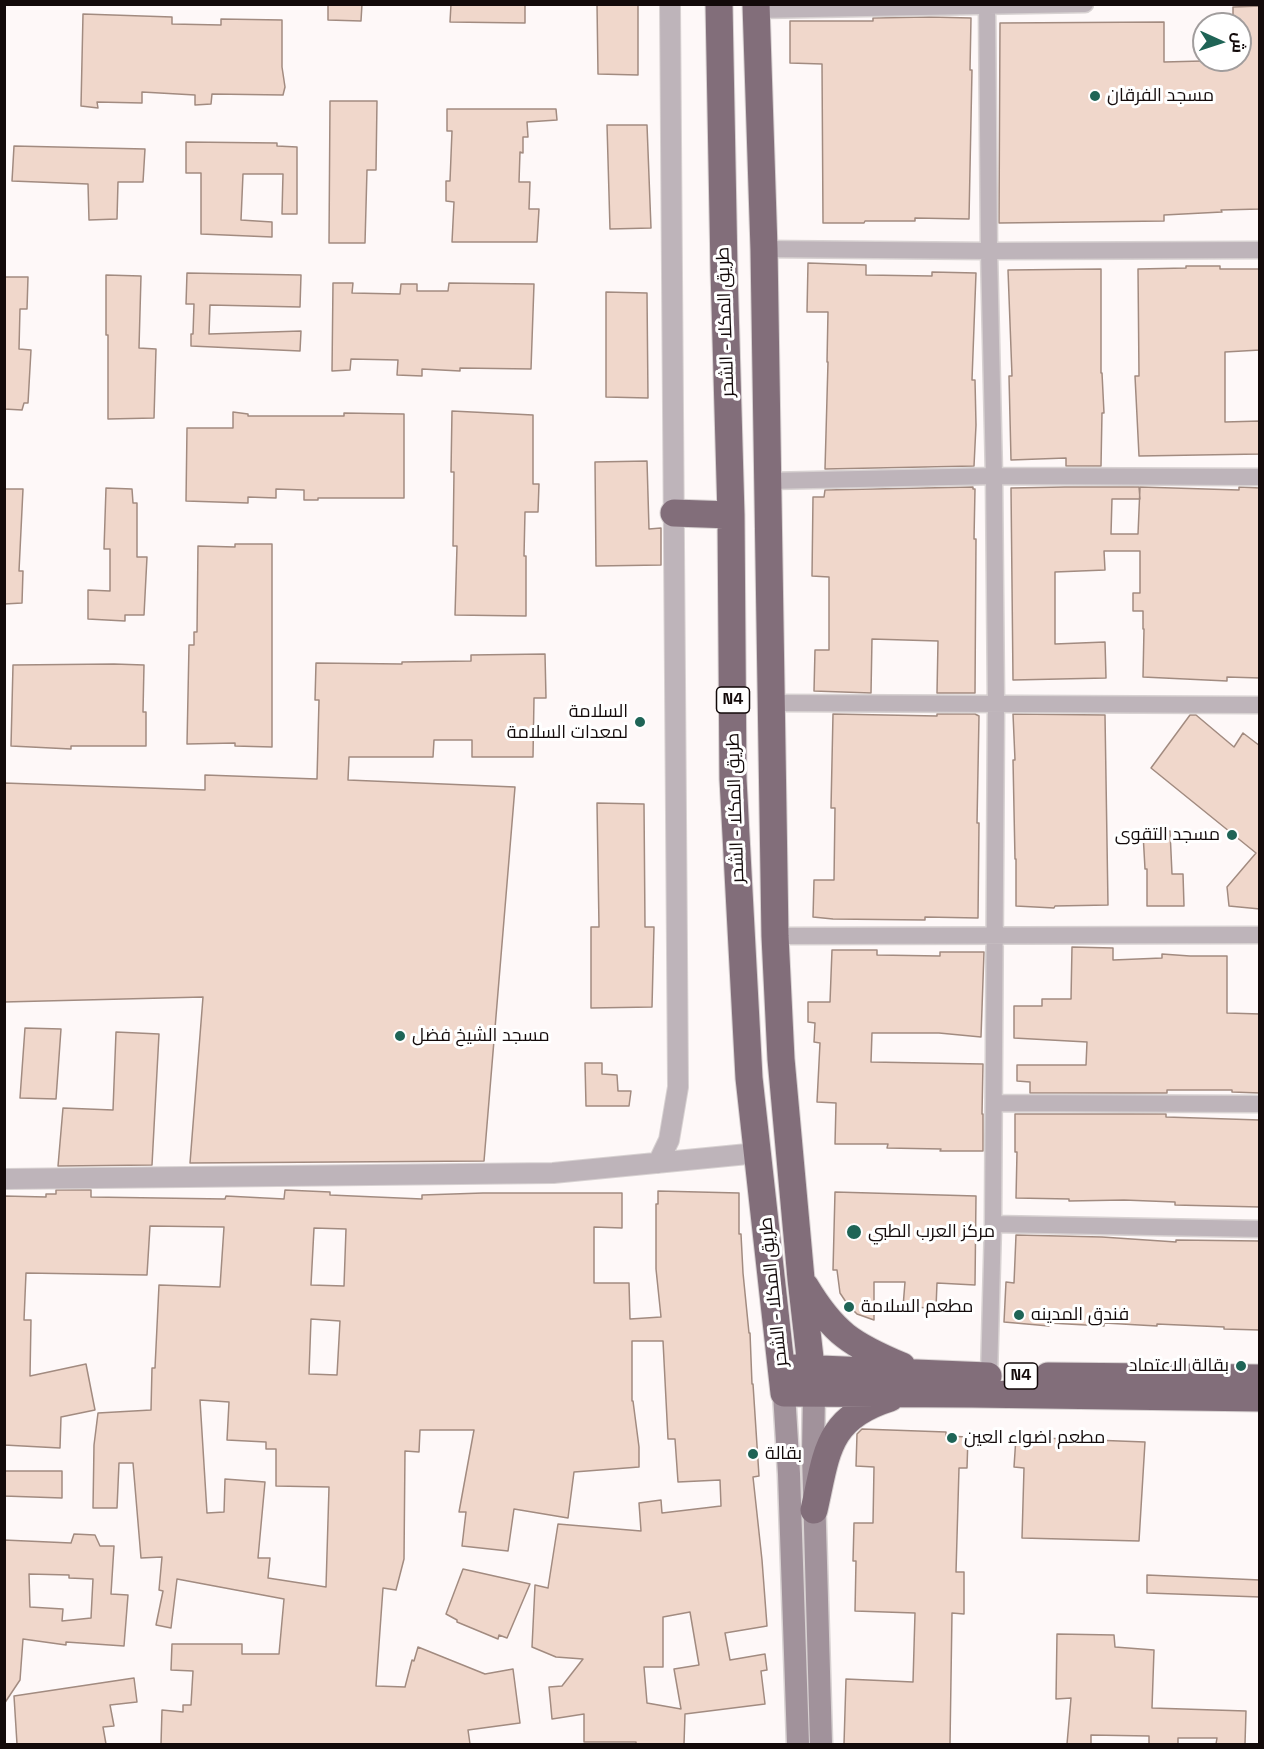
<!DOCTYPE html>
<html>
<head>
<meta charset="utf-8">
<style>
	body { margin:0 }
	#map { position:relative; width:1264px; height:1749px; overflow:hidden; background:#fef8f8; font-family:"Space Grotesk",Cairo,sans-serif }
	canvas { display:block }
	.frame { position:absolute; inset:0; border:6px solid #130a0a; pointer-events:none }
	.north { position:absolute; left:1192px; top:12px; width:60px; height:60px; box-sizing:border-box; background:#fff; border:2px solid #a19d9d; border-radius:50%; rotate:93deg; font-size:16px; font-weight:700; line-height:24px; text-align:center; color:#130a0a }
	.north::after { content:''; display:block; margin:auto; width:21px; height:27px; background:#1f6456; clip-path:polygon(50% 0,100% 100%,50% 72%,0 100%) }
</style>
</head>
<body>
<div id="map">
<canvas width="1264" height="1749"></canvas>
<div class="frame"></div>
<div class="north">ش</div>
</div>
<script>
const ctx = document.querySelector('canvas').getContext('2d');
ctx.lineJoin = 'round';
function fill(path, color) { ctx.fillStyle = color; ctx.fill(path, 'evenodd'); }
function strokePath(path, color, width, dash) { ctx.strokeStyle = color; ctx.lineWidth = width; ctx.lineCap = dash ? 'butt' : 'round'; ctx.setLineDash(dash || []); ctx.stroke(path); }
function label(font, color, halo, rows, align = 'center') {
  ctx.font = font + ' "Space Grotesk",Cairo,sans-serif'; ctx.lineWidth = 6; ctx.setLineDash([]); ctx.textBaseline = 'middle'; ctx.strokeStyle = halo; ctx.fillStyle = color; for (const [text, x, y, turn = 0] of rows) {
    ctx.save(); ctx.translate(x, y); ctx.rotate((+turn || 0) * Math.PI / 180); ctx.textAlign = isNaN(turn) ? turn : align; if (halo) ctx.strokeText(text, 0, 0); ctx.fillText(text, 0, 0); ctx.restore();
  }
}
const building = new Path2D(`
	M328,4h34l-1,17 -33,-1z
	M451,4h74v19l-75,-1z
	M597,4h41v71l-40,-1z
	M1260,6v203l-39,1 1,2 -58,3v6l-165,2 1,-200 164,-1v40l76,-2v-36h-7v-17z
	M83,14l89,3v7l49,1v-6l61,1v47l3,20 -2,8 -71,-1 -1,10 -16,1v-10l-53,-3v11l-45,-1 1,6 -17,-2z
	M929,17l42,1 -1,52h2l-3,149 -54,-1v3h-50l-1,2h-41l-1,-159 -32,-1v-42h83v-3z
	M330,101h47l-1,69h-9l-2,73h-36z
	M447,109h109l1,11 -30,2 1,15h-5v16l-3,-1 -1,30h11l-1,27h10l-2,33h-85l2,-40 -8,-1v-20h4l2,-50h-5z
	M607,125h40l4,103 -41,1z
	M186,142l91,1v3l20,1v67h-15l1,-40h-40l-2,46 31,2v15l-71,-3v-61h-15z
	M14,146l131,3 -2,33h-25l-1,37 -28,1 -1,-36 -76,-3z
	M808,263l58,2v10l66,1v-4l44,1 -4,107h3l1,45 -2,41 -149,3 3,-107h-1l1,-50h-21z
	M1186,266h34v3h40v81l-35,2v70l35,-1v33l-121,2 -4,-80h4l-1,-107 48,-1z
	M1101,269v104h1l2,40h-2l-1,53h-35v-8l-55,2 -2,-84h3l-4,-106z
	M187,273l114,2 -1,32 -90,-2 -1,29 92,-3 -1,20 -109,-5v-12h2l1,-30h-8z
	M106,275l35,1 -2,72 17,1 -2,69 -46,1v-84h-2z
	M4,277h24l-1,32h-7l-1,40 12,1 -3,53h-4l-2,7 -18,-1z
	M333,283h20l-1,10 48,1 1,-10h16v7h31l1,-8 85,1 -3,85 -71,-1v3l-38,-2v7l-25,-1 1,-15 -47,-1 -1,11 -18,1z
	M606,292l41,1 1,105 -42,-1z
	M452,411l81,4v69h6l-1,28h-13l-1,44h2v60l-71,-1 2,-69h-4l1,-74h-3z
	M233,412l15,2v2h96v-3l60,1v84h-86v2h-14v-10l-28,-1v9l-28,-1v6l-62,-2 1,-73h46z
	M647,461l2,68 12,-1v37l-65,1 -1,-104z
	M973,487v2h2l-1,50h2l-1,154h-38l1,-52 -66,-2 -1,54 -57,-2 1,-41h14v-73l-17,-1 1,-79h11l1,-7z
	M1065,487h74l1,12h-28l-1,35h27l2,-47 99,3v-3l21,1v190l-33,-1v4l-84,-4 1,-48h-1v-18h-10v-18h7v-42h-36l1,19 -50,2v72l50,-2 1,36 -93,2 -2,-192z
	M106,488l26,1 1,14h4v54h10l-3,58h-19v6l-37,-2v-29l22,1v-42h-6z
	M4,489h19l-4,82h4l-1,32 -18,1z
	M235,544h37v203l-37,-1v-3l-48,1 2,-99h5v-13h3l1,-86 37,1z
	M545,654l1,44h-12l-1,59h-61v-17h-38l-1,17h-84l-1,23 167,7 -31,374 -294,2 13,-166 -199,5v-219l201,7v-15l112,4 2,-79h-4l1,-37 86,1v-2l69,-1v-6z
	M114,664l30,1 -1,47h3v34h-75v3l-60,-3 2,-81z
	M833,714l104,2v-2h38l4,2 -2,107h2l-1,95 -53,-1v3l-92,-1 -20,-2 1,-37h20l1,-72h-4z
	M1013,714l92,1 3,190 -53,1 -1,2 -38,-2v-47h-1l-2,-99h2z
	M1190,715h6l38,32 9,-14 17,13v163l-31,-3 -2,-19 29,-34 -105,-85z
	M597,803l47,1 1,123h9l-2,80 -61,1v-81h8z
	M1170,831l2,43h11l1,32h-37v-37h-2l-2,-36z
	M1072,947l41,1v12l49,-2v-4l28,2h37v57l33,1v79l-28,-1v-2h-65v3h-137v-11l-13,-1v-16h69l1,-23 -73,-4v-32h28v-7h29z
	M832,950h45v5l63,1v-4h44l-3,85 -42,-4h-67l-1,29 112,2 -1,50h1v37h-43l1,-2 -54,-1 1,-4h-53l1,-41 -19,-1 3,-59 -6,-1 1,-19 -7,-1v-20h22z
	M25,1028l36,1 -5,70 -36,-1z
	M116,1032l43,2 -7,131 -94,1 5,-58 50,2z
	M585,1063h17v11l15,1 1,16h13l-2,15h-43z
	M1015,1114h151v3l94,3v87l-85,-2v-3l-51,-2 -55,1v-2l-53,-1 1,-46h-2z
	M56,1190h35v7l134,2 1,-3 58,3 1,-9 45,2v3l92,4v-4l61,-2h139v35l-28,-1v56h35l1,36 31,-2 -5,-48v-65h2v-13l81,2v41h2l2,39 6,60h1l2,51h1l6,92 -6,1 9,83 5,66 -42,7 5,27 35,-6 2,16 -6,1 4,33 -80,10 -1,30h-48v-2h-52v-28l-32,5 -3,-32 13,-1 21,-27 -27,-2 -24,-10 3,-62 13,3 10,-64 83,7 -2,-28 22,-3 1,13 59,-7 -1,-26 -42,2 -3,-43h-7l-5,-98h-31v60h1l6,46v20l-65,5 -6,46 -54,-9 -6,42 -46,-5 4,-34h-7l15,-82h-54l-1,22 -14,-1 -1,108 -8,31 -13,-2 -7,98 29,1 7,-27 2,1 4,-14 67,27 28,-5 7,54 -52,7 2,14h-309l1,-34 21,2v-7h8l2,-34 -22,-1 1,-26h70v10h37l5,-55 -107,-20 -6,49 -15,-3 7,-34 -4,-1 3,-33 -21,1 -8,-95h-14l-2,45h-24l1,-63 4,-32 53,-3 1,-42h3l4,-83 61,2 4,-60 -74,-1 -3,49 -121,-2 -2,47h7l-1,56 56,-12 9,46 -34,7 -1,31 -56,-3v-249l42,1v-3h10zM314,1228l32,1 -2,57 -33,-1zM311,1319l29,2 -3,54 -28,-1zM200,1400l29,2 -2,38 39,2v7h10v37l53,1 -3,100 -58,-9 2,-20h-12l7,-76 -40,-3 -1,33 -17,1zM690,1612l9,53 -25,4 7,40 -34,-6 -3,-36h19v-50z
	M835,1192l141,4 -1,89 -38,-2 -1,25 -33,-1 2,-25h-31v38l-17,-6 -9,-9 -8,-12 -3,-23h-4z
	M1016,1235l86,2 74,5v-2l84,1v89l-36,-1v-2l-67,-3v2l-53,-3v3l-55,-3v3l-45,-4 2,-40 8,1z
	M862,1429l84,3v4l22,1 -1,31h-8l-3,104h8v42l-12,-1 -2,131h-106l2,-65 67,3 2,-69 -60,-2 1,-50h-3l1,-38h19l1,-56 -18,-1 1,-32z
	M1016,1437l129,5 -6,99 -117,-3 2,-70 -10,-1z
	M4,1471h58v27l-58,-2z
	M74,1534l21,1 5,11h14l-3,48 17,1 -4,51 -58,-4v3l-43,-6 -3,41 -16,24v-164l67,3zM29,1574l40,1v3l24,1 -2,39 -29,3 1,-12 -33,-2z
	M463,1569l67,15 -23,54 -8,-3 -1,4 -41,-17v-2l-11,-6z
	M1147,1575l113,5v17l-113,-4z
	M1057,1634l57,1 1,12 39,3 -2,58 94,3 -1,33h-29l1,-6h-39v6h-29v-8l-58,-1v9h-24l4,-46 -15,1z
	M134,1678l3,24 -27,3 4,21 -11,1 3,17h-89l-3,-48z`);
const minor = new Path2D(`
	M987,4l2,247 5,225 2,228 -3,520 -4,152
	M756,10l329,-6
	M764,249l225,2 271,-1
	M768,481l226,-5 266,1
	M772,703l488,2
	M775,936l485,-1
	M994,1103l266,1
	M993,1224l267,5`);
const tertiary = new Path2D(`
	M658,1163l11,-23 9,-53 -8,-1083
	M4,1179l549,-6 205,-20`);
const secondary = new Path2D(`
	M784,1393l5,81 9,270
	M814,1393l-1,61 8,290`);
const trunk = new Path2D(`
	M719,4l5,266 7,245 2,264 16,299 35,315 188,1 288,4
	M756,4l8,245 11,687 6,123 20,220 13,114
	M674,513l57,2
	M805,1286c28,47 47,59 97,80
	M796,1368l192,8
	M1048,1376l212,2
	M814,1510c13,-57 12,-92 76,-112`);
const markers = [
	[1095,96,6,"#1f6456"],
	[640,722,6,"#1f6456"],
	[1232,835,6,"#1f6456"],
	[400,1036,6,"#1f6456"],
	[854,1232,8,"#1f6456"],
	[849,1307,6,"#1f6456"],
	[1019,1315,6,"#1f6456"],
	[1241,1366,6,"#1f6456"],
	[952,1438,6,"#1f6456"],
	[753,1454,6,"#1f6456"]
];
const shields = [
	[733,700,33],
	[1021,1376,33]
];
const shieldNames = [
	["N4",733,700],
	["N4",1021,1376]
];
const poiNames = [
	["مسجد الفرقان",1107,96],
	["السلامة",628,712,"right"],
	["لمعدات السلامة",628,733,"right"],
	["مسجد التقوى",1220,835,"right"],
	["مسجد الشيخ فضل",412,1036],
	["مركز العرب الطبي",868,1232],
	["مطعم السلامة",861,1307],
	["فندق المدينه",1031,1315],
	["بقالة الاعتماد",1229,1366,"right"],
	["مطعم اضواء العين",964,1438],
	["بقالة",765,1454]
];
const streetNames = [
	["طريق المكلا - الشحر",726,322,-92],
	["طريق المكلا - الشحر",736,808,-92],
	["طريق المكلا - الشحر",774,1292,-96]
];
fill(building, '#f0d7cb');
strokePath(building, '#a28b80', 1.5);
strokePath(minor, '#d8d2d2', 19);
strokePath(tertiary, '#d8d2d2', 22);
strokePath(secondary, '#d8d2d2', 25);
strokePath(trunk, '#d8d2d2', 29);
strokePath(minor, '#beb4ba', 16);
strokePath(tertiary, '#beb4ba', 20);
strokePath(secondary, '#a1929b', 22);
strokePath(trunk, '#826e7a', 27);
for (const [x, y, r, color] of markers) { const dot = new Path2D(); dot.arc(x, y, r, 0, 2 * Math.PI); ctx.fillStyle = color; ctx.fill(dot); strokePath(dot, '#fff', 2); }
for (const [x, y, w] of shields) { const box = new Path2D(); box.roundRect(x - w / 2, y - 13, w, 26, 4.5); ctx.fillStyle = '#fff'; ctx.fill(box); strokePath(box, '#130a0a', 1.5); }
label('bold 16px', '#130a0a', null, shieldNames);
label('18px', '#130a0a', '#fff', poiNames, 'left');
label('18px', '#130a0a', '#fff', streetNames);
</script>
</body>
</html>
